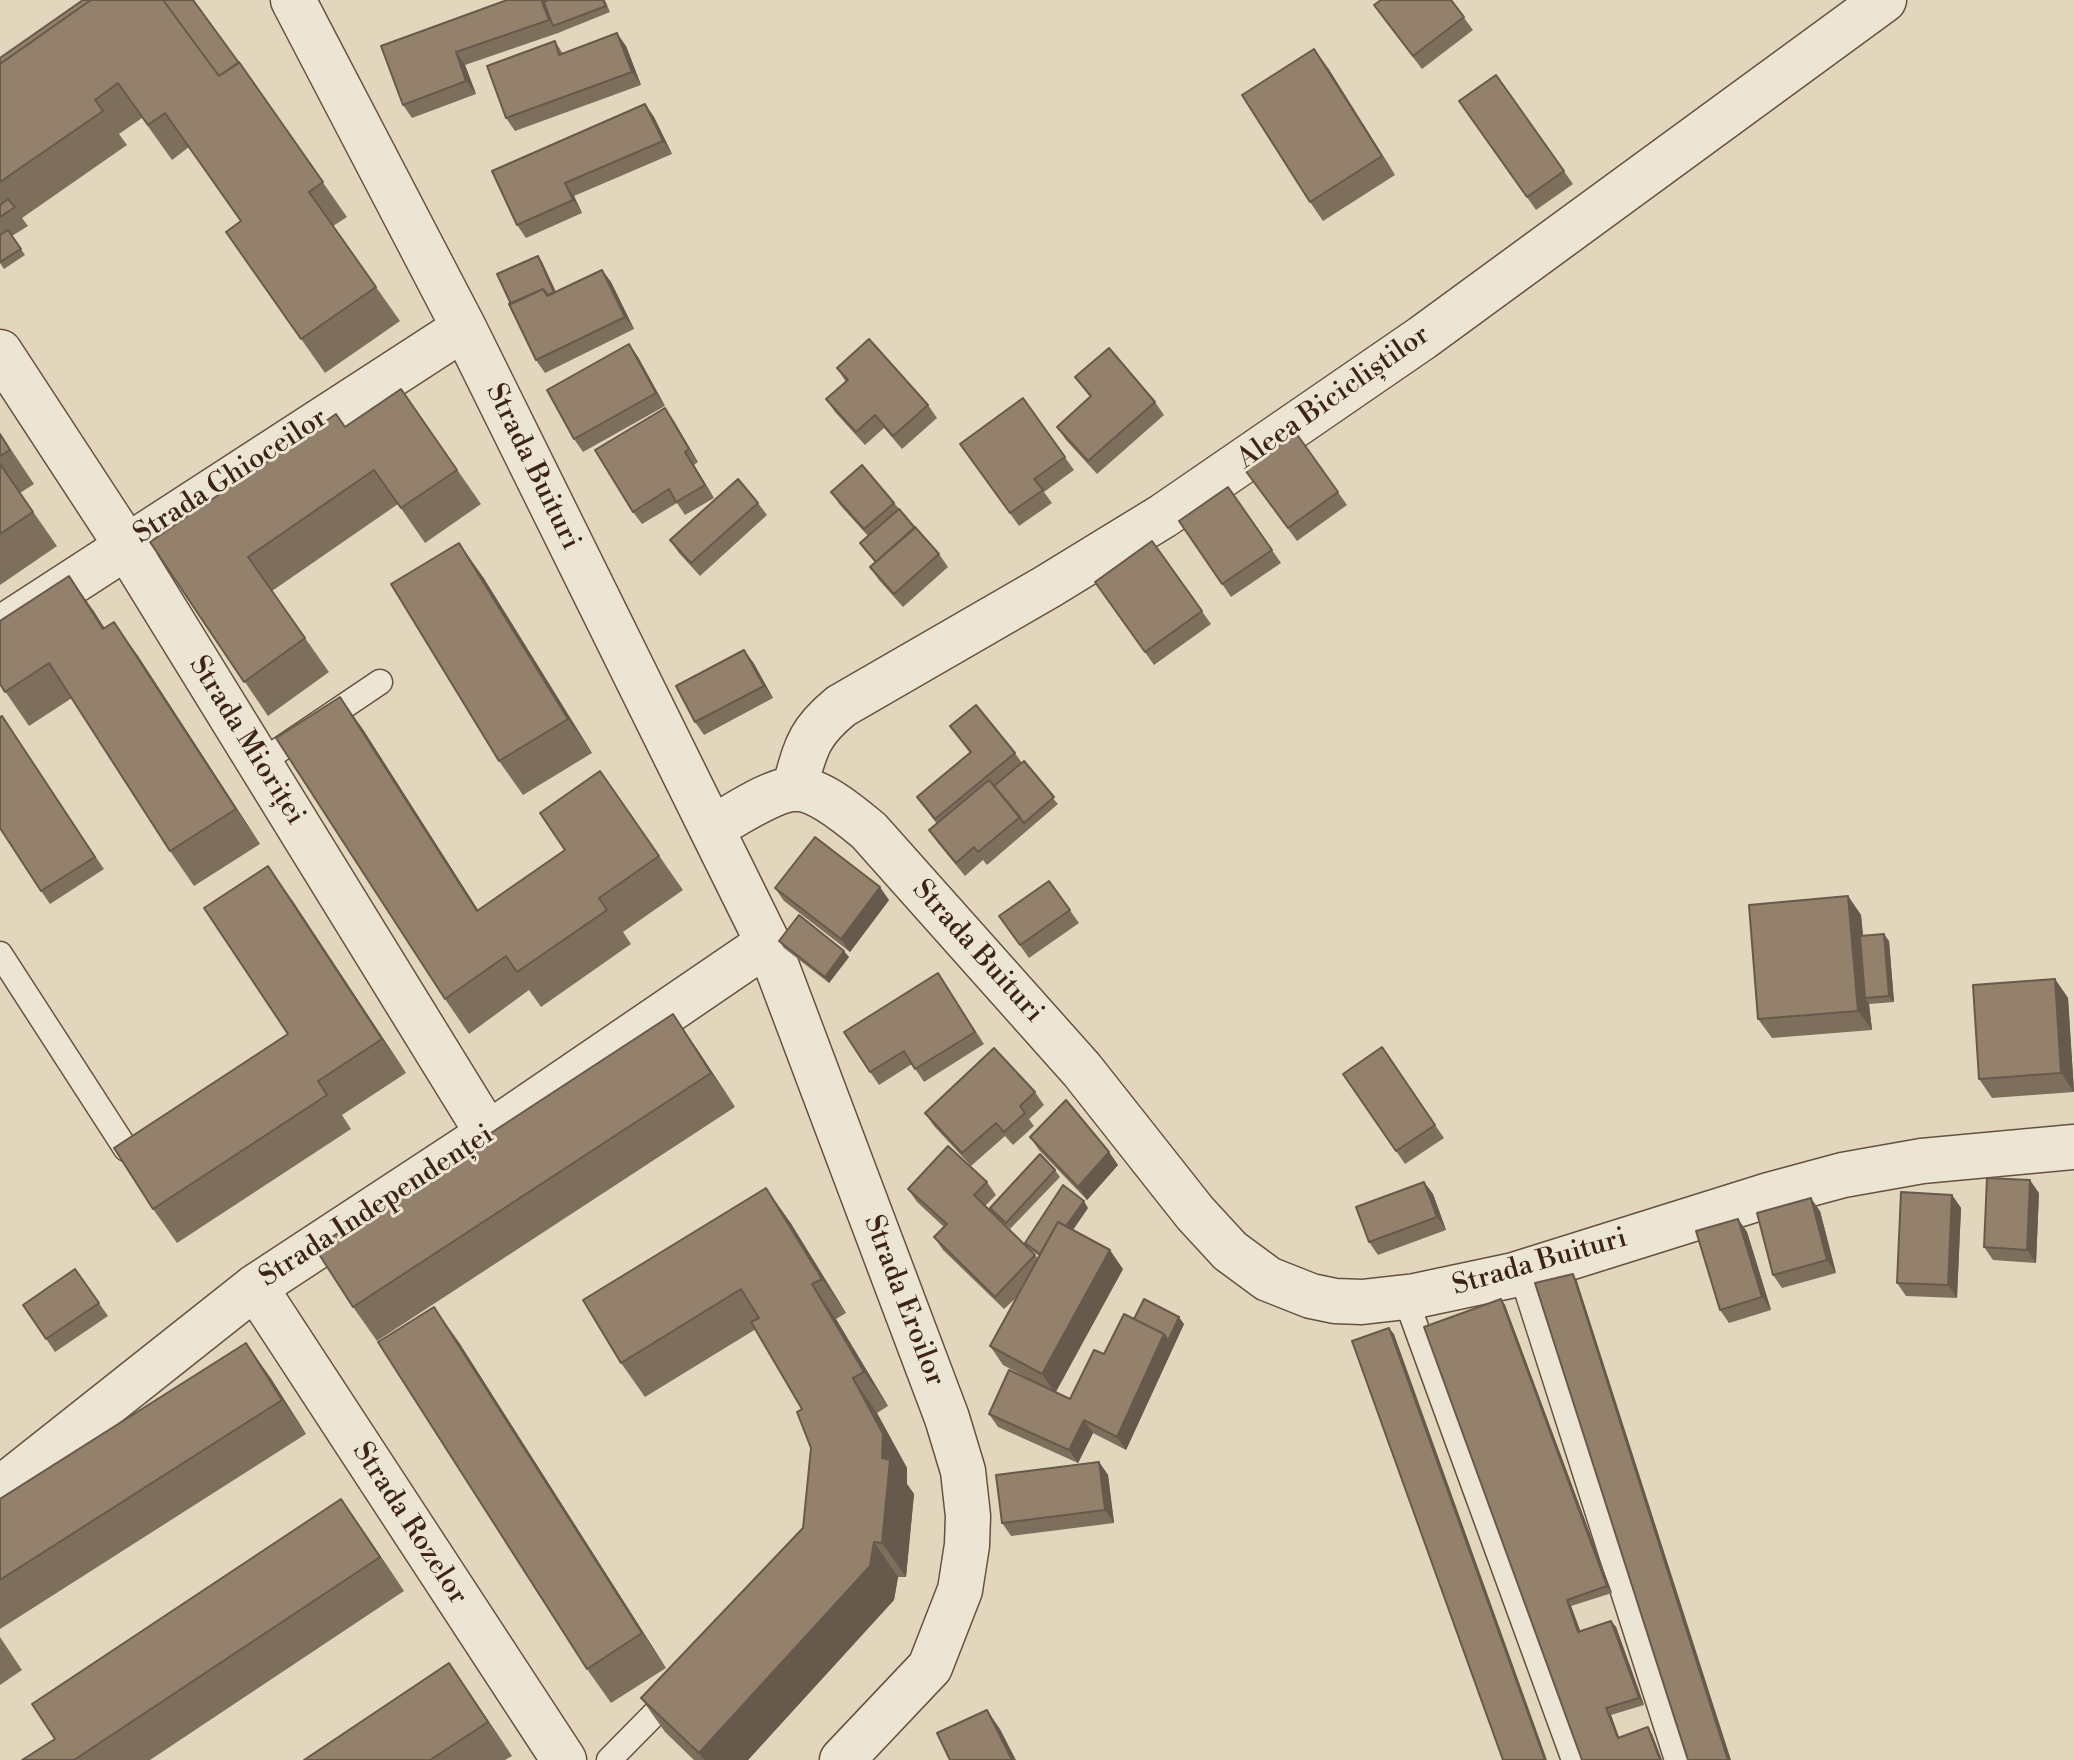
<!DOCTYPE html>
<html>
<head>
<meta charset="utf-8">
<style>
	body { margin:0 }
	canvas { display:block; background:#e2d7bc }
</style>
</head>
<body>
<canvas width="2074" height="1760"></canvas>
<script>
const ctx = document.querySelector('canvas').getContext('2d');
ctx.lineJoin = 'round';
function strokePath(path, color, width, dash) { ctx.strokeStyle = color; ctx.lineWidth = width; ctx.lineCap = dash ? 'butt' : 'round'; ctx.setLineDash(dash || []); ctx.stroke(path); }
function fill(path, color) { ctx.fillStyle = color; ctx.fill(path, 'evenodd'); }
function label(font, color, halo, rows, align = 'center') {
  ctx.font = font + ' "Libre Bodoni",serif'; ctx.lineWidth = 6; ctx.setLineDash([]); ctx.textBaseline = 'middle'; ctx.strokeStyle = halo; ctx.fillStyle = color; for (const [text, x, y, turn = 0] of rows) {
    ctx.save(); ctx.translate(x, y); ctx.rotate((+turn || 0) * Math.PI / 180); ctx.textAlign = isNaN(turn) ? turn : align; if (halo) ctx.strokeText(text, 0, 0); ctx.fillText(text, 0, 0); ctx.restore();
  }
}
const lane = new Path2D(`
	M260,763l120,-81
	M0,954l126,195
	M1521,1273l156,487
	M1405,1297l169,463
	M609,1760l66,-67`);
const street = new Path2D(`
	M293,0l171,328 304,615 179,475 16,53 5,45 -1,29 -7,45 -30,77 -88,93
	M0,352l113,173 375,609
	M0,629l464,-301
	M794,789c12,-41 13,-55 47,-83l206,-119 116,-71 259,-178 462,-338
	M711,828c22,-11 57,-36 81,-39 24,-3 59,27 77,42l213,239 113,143 35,38 38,28 43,17 24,5 27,1 53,-6 99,-21 255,-80 74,-20 79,-14 152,-14
	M255,1287l309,473
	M0,1489l255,-202 233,-153 280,-191`);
const wall = new Path2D(`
	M507,0h98l5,12 -52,21 -93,32 11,29 -64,24 -9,-13z
	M1451,0l22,30 -51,39 -39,-51z
	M555,41l8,13 63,-8 15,39 -126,46 -9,-13z
	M0,58l239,4 108,155 -14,9 67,95 -75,52 -99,-141 15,-11 -52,-74 -17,13 -30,-42 -23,16 8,11 -105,73 6,8 -16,10 13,19 -21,14 -4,-6z
	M1328,68l67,107 -72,46 -13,-19z
	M1496,75l77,109 -37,26 -77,-109z
	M645,104l9,13 18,37 -98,42 8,17 -56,25 -9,-13z
	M538,256l4,6 14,30 46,-22 9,12 23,47 -89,44 -9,-13z
	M629,344l9,13 27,49 -82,46 -9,-13z
	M837,368l91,37 9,13 -35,31 -18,-21 -19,17 -30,-33 -9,-13 20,-17z
	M1075,377l80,25 9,13 -67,59 -31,-34 -9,-13 33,-30z
	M401,389l80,115 -56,39 -27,-39 -126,87 57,81 -61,44 -118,-174 195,-115z
	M1023,398l51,72 -30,22 8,11 -33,23 -59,-82z
	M665,408l33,54 -4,3 20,33 -29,17 -8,-12 -35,21 -9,-12z
	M0,433l34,51 -14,9 37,53 -57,39z
	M1296,433l51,72 -50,36 -52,-71z
	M1228,487l53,76 -50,34 -52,-76z
	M831,492l63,11 45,51 9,13 -45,40 -24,-27 -9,-13 5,-5 -15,-19 8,-7 -28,-31z
	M758,503l9,12 -67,61 -21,-23 -9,-13z
	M1152,541l59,83 -57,41 -59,-83z
	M483,577l109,176 -69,42 -24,-34z
	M93,610l11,18 34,28 122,188 -66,42 -24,-35 -98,-153 -43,28 -29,-42z
	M753,662l20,36 -69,37 -9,-13z
	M340,697l24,34 114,179 87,-60 35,-79 83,119 -60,42 8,12 -90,63 -12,-17 -60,44 -24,-35z
	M0,717l104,152 -54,35 -9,-13z
	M950,726l65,27 7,10 36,41 -71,61 -4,-5 -18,16 -27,-33 -9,-13 8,-6 -20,-27 53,-44z
	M1049,881l30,42 -50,35 -30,-42z
	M775,888l114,12 -39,52 -66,-51z
	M1848,896l13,19 2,21 26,5 5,61 -25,2 3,26 -100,8 -14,-19z
	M292,900l114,173 -64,42 9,14 -174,114 -24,-34 135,-175z
	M779,941l70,16 -20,26 -45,-35z
	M938,973l46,71 -60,38 -12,-18 -33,21 -9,-13z
	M2055,979l13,19 6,94 -82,6 -13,-19z
	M1382,1047l62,91 -39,26 -62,-90z
	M697,1049l38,58 -358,234 -24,-34z
	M1035,1092l9,13 -15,14 5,7 -21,19 -8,-9 -34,30 -37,-40 -9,-13z
	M1030,1137l79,15 9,13 -31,35 -48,-50z
	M1055,1170l5,7 -50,52 -16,-15 -4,-6z
	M987,1182l9,13 -11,11 53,52 1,-2 -9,-7 -5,-6 63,-35 -15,22 50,39 -67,123 14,7 34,-45 30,-35 50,5 -58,126 -33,-17 -15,30 -80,-36 -9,-13 42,-34 -28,-15 -13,-19 28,-50 -14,13 -61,-59 -9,-13 10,-10 -27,-25 -9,-13z
	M1424,1182l9,12 13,36 -68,25 -9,-13z
	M2039,1193l-3,70 -43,-3 -9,-13z
	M1952,1195l9,13 -4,90 -51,-2 -9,-13z
	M1820,1211l16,62 -54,15 -9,-13z
	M1738,1219l9,13 24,78 -42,13 -9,-13z
	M790,1222l56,91 -10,6 52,87 -11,7 30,55v16l7,10 -8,83h-8l-4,23 -146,160h-54l-29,-28 -24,-34 162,-170 8,-80 -9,-39 -46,-80 -111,68 -24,-34z
	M75,1269l33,47 -53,36 -32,-47z
	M1501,1299l4,6 107,288 -41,13 9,25 31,-10 5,6 28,78 -33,10 8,23 29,-11 4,7 10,26h-80z
	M458,1341l208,327 -55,35 -24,-34z
	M270,1377l36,57 -306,195v-130z
	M1099,1462l9,13 6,48 -103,13 -9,-13z
	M341,1499l63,92 -254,169h-128l33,-21z
	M0,1637l22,33 -22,15z
	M473,1698l39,58 -7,4h-201z`);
const shadedWall = new Path2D(`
	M541,0h4l1,2 7,24 -4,-6z
	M617,33l9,13 15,39 -9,-13z
	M1314,49l14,19 67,107 -13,-19z
	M456,52l9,13 11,29 -10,-13z
	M645,104l9,13 18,37 -9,-13z
	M565,183l9,13 8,17 -9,-13z
	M538,256l4,6 17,37 -5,-7z
	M602,270l9,12 23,47 -9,-12z
	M629,344l9,13 27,49 -9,-13z
	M665,408l9,13 24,41 -9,-13z
	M685,452l9,13 20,33 -9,-13z
	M459,543l24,34 109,176 -24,-34z
	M69,576l24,34 34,53 -24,-34z
	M114,622l24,34 122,188 -24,-35z
	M744,650l9,12 20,36 -9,-12z
	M340,697l24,34 137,215 -24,-35z
	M268,866l24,34 114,173 -24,-34z
	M880,887l9,13 -39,52 -9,-13z
	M1848,896l13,19 8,82 -4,1 4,6 3,26 -14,-19z
	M1884,934l5,7 5,61 -5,-6z
	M844,951l5,6 -20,26 -4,-6z
	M2055,979l13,19 6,94 -13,-19z
	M673,1014l24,35 38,58 -24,-34z
	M1109,1152l9,13 -31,35 -9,-13z
	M2030,1180l9,13 -3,70 -9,-13z
	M1424,1182l9,12 13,36 -9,-13z
	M766,1188l24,34 56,91 -24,-34z
	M1952,1195l9,13 -4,90 -9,-13z
	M1811,1198l9,13 16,62 -9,-13z
	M1084,1201l4,7 -39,56 -4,-7z
	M1738,1219l9,13 24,78 -9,-13z
	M1110,1250l13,19 -68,124 -13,-19z
	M1573,1274l4,7 154,479h-3z
	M812,1284l24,35 52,87 -24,-34z
	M1501,1299l4,6 107,288 -5,-7z
	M434,1307l24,34 208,327 -24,-35z
	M1179,1317l5,7 -58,126 -9,-13 47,-103z
	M1389,1328l5,6 153,426h-2z
	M246,1343l24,34 36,57 -24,-34z
	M853,1378l24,35 30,55v16l7,10 -8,83 -24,-34v-85z
	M1084,1420l9,13 -15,30 -9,-13z
	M1099,1462l9,13 6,48 -9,-13z
	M341,1499l24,34 39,58 -24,-34z
	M874,1542l24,35 -4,23 -146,160h-44l-5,-7z
	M1567,1600l4,6 12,32 -5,-6z
	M1611,1621l5,6 28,78 -5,-7z
	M449,1663l24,35 39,58 -24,-34z
	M1606,1708l5,7 11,30 -4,-7z
	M987,1710l13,19 16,31h-4z
	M1648,1727l4,7 10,26h-2z`);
const building = new Path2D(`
	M83,0h8l-91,64v-6z
	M91,0h72l56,76 20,-14 84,120 -14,10 67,95 -75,52 -75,-107 15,-11 -76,-108 -17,12 -30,-42 -23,17 8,11 -103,71v-118z
	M163,0h30l46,63 -20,13z
	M507,0h34l8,20 -93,32 10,29 -63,24 -22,-59z
	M548,0h55l3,6 -53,20 -9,-24z
	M1381,0h70l13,17 -51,39 -39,-51z
	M617,33l15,39 -126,46 -19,-52 68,-25 4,14z
	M1314,49l68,107 -72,46 -68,-107z
	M1496,75l68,96 -37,26 -68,-96z
	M645,104l18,37 -98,42 8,17 -56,25 -25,-54z
	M8,199l7,8 -15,10v-12z
	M8,230l13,19 -21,13v-27z
	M538,256l16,36 -6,3 -5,-6 -32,15 -14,-30z
	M602,270l23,47 -89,43 -27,-56 34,-15 4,7z
	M869,339l59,66 -35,31 -18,-21 -19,17 -30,-33 22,-19 -11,-12z
	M629,344l27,49 -82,46 -27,-49z
	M1109,348l46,54 -67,59 -31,-34 34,-31 -16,-19z
	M401,389l56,81 -56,38 -27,-38 -126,87 57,81 -61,44 -94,-140 186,-128 9,13z
	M1023,398l42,59 -31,22 9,11 -33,23 -50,-69z
	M665,408l24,41 -4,3 20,33 -29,17 -7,-13 -36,23 -38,-62z
	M1296,433l42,59 -50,36 -43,-58z
	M0,434l10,16 -10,6z
	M0,464l33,48 -33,22z
	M862,465l32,38 -30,26 -33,-37z
	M738,479l20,24 -67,60 -21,-23z
	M1228,487l44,63 -50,34 -43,-63z
	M899,509l16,19 -39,34 -16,-19z
	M915,527l24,27 -45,40 -24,-27z
	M1152,541l50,70 -57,41 -50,-70z
	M459,543l109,176 -69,42 -108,-177z
	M69,576l34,53 11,-7 122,187 -66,42 -121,-188 -44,29 -5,-8v-63z
	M744,650l20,36 -69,36 -19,-36z
	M340,697l137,214 88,-61 -25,-37 60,-42 59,85 -60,42 8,12 -90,62 -11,-16 -61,43 -169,-261z
	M976,705l39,48 -80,66 -18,-22 54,-45 -21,-26z
	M2,716l93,141 -54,34 -41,-63v-111z
	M1024,761l30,36 -30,26 -30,-37z
	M989,780l31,37 -42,35 -4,-5 -18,16 -27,-33z
	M815,837l65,50 -39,52 -66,-51z
	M268,866l114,173 -64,42 9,14 -174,114 -39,-61 174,-114 -84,-126z
	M1049,881l21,29 -50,35 -21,-29z
	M1848,896l10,115 -100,8 -9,-114z
	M799,915l45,36 -19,26 -46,-36z
	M1884,934l5,62 -24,2 -5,-62z
	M938,973l37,59 -60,37 -11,-18 -34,21 -26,-40z
	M2055,979l6,94 -82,6 -6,-94z
	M673,1014l38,59 -358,234 -38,-59z
	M1382,1047l53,78 -39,26 -53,-77z
	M994,1048l41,44 -15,14 5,7 -21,19 -8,-9 -34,30 -37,-40z
	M1066,1100l43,52 -31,35 -48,-50z
	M948,1146l39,36 -13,13 61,60 -40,42 -61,-60 13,-13 -39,-35z
	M1040,1154l15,16 -49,53 -16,-15z
	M1987,1178l43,2 -3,70 -43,-3z
	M1424,1182l13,35 -68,25 -13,-35z
	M1063,1185l21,16 -18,25 -8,-4 -18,32 -15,-11z
	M766,1188l56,91 -10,5 52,88 -11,6 30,56 -1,24 8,2 -8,83 -8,-1 -4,24 -171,187 -58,-55 162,-170 8,-80 -14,-36 5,-3 -51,-87 8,-4 -18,-29 -120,74 -38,-63z
	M1901,1192l51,3 -4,90 -51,-2z
	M1811,1198l16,62 -54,15 -16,-62z
	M1738,1219l24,78 -42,13 -24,-79z
	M1058,1222l52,28 -68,124 -52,-28z
	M75,1269l24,34 -53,36 -23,-34z
	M1573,1274l155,486h-40l-153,-477z
	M1144,1299l35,18 -11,24 -4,-7 -30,-15z
	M1501,1299l106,287 -40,14 11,32 33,-11 28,77 -33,10 12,30 30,-11 12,33h-78l-158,-433z
	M434,1307l208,326 -55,36 -209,-327z
	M1124,1314l40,20 -47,103 -33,-17 -15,30 -80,-36 20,-44 61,29 24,-49 10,4z
	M1389,1328l156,432h-42l-151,-419z
	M246,1343l36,57 -282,180v-81z
	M1099,1462l6,48 -103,13 -6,-48z
	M341,1499l39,58 -306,203h-52l33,-21 -23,-35z
	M449,1663l39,59 -58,38h-126z
	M987,1710l25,50h-62l-13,-27z`);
const streetNames = [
	["Aleea Bicicliștilor",1334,398,-35],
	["Strada Buituri",532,467,64],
	["Strada Ghioceilor",231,477,-33],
	["Strada Mioriței",246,741,58],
	["Strada Buituri",977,952,48],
	["Strada Independenței",377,1207,-33],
	["Strada Buituri",1540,1263,-16],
	["Strada Eroilor",903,1301,69],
	["Strada Rozelor",409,1524,57]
];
strokePath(lane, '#66513f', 27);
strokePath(street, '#66513f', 47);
strokePath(lane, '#ece5d3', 24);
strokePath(street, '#ece5d3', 44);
fill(wall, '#7e6f5d');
fill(shadedWall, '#675a4c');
fill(building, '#93816c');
strokePath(building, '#675a4c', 2);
label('28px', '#3d2415', '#ece5d3', streetNames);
</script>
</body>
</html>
